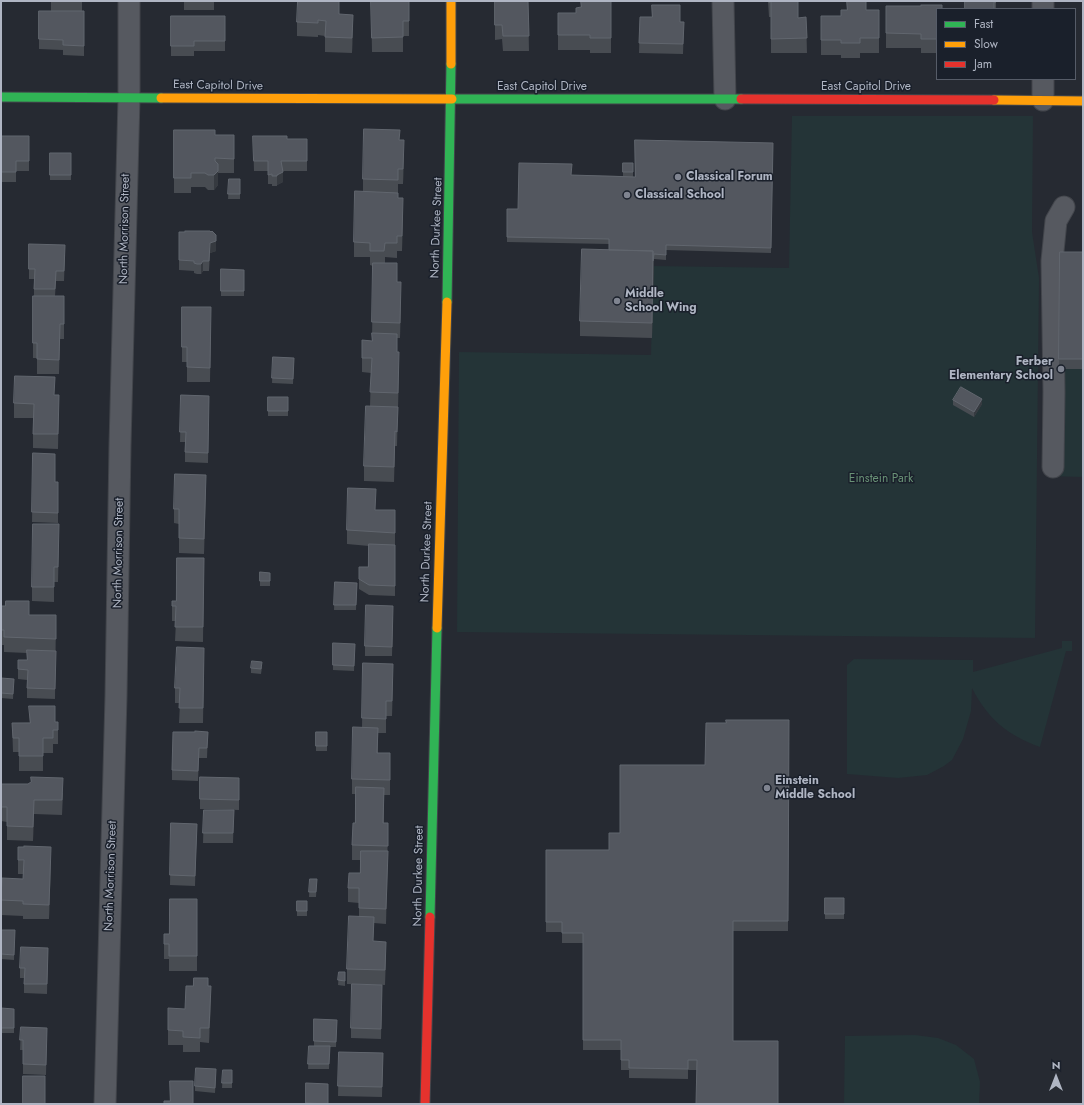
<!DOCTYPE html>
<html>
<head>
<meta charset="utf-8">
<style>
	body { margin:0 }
	#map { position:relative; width:1084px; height:1105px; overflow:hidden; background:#262a32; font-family:Jost,sans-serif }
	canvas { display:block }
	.frame { position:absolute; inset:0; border:2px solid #afb5c3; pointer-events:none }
	.legend { position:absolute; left:936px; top:8px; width:140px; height:72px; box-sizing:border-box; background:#1a202b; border:1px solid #565c68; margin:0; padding:5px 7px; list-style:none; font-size:12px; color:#afb5c3 }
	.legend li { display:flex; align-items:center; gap:8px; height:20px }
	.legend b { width:20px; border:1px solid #565c68 }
	.north { position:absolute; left:1036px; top:1057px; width:40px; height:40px; -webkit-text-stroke:3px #1a202b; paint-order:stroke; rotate:0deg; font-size:11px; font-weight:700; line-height:16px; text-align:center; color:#afb5c3 }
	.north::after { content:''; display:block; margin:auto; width:14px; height:18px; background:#afb5c3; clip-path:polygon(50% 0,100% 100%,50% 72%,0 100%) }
</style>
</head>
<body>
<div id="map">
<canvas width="1084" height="1105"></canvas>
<div class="frame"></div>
<ul class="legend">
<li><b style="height:5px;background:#30b455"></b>Fast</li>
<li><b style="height:5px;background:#ff9f0a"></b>Slow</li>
<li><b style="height:5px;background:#e5322d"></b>Jam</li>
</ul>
<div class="north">N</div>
</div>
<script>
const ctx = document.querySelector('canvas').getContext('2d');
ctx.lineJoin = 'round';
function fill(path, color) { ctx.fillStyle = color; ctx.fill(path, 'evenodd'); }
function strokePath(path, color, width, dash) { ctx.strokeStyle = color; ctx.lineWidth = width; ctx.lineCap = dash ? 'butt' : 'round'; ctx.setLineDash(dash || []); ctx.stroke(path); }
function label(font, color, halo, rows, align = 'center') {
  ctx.font = font + ' Jost,sans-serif'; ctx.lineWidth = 3; ctx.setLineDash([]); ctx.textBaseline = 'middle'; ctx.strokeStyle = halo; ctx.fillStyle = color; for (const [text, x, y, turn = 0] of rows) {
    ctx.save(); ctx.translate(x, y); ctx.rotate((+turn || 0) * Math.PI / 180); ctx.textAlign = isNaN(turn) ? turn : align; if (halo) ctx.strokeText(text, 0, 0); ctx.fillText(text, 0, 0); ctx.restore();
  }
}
const green = new Path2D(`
	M792,116h241l-1,116 7,46 -4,360 -578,-6 2,-280 192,3 2,-89 136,2z
	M1047,369h36v108l-36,-1z
	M1062,641h10v10h-6l-26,96c-33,-12 -52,-28 -68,-59l-1,23 -8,28 -11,21 -8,6 -17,9 -29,3 -51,-4v-109l7,-6 119,1v12l89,-24z
	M915,1035l23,3 18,7 18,14 6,23 -1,22h-135l1,-68z`);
const street = new Path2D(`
	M723,1l2,98
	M1043,9v-8
	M1043,79v21
	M1053,467l1,-75 -2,-131 4,-40 8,-14
	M105,1104l11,-408 4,-251 9,-347v-97`);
const fast = new Path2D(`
	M1,97l160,1
	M452,99h289
	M447,302l4,-238
	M430,917l7,-289`);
const slow = new Path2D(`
	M451,1v63
	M161,98l291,1
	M994,100l89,1
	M437,628l10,-326`);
const jam = new Path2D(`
	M741,99l253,1
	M425,1104l5,-187`);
const wall = new Path2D(`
	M51,1h31v10h2v45l-21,-1v-5l-24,-1v-38h12z
	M184,1h30v9h-30z
	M339,1v13l14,15 -1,24 -27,-1v-16l-7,-1v2l-21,-1v-14z
	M371,1h38v35h-6v16h-31z
	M495,1h33l1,50h-26l-1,-12 -7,1z
	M611,1v52h-21v-3h-32v-37h18l5,-6z
	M768,1l30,17 8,-1 1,36h-36v-36h-2z
	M996,1v8h-31z
	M886,6l51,3v44h-16v-5h-35z
	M866,10h13v43h-19v5h-19v-3h-20v-39h20z
	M171,16h54v35h-31v5h-23z
	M640,17l44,5 -1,32 -44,-1z
	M174,130l41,5h19v38h-16v12l-4,5h-6l-3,-3h-14v6h-17z
	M1,136h28v35h-13v11h-15z
	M253,136l34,3h20v32h-24v11l-6,3v1h-5v-2h-4v-13h-14z
	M400,140l4,15 -1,29h-5v14l5,15 -1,38h-5v7l-12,-1v6l12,19 4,15 -1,41h-3v14l2,15 -1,41 -1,38h-2l-1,36 -30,-1v-15l6,-60 1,-33 -9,-1v-32l10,1 1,-75 -3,-1v-8h-16v-15l9,-50v-13z
	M773,143l-2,110 -105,-3v10l-12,-1 -2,79 -72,-2v-15l29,-71v-6l-102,-2v-33h11l54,-34 51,1v-13h10v14h2z
	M50,153h21v27h-21z
	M229,179h11v20h-12z
	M179,232l37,19 -6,2 -1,18h-6l-2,3h-4l-3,-1v-2l-15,-1z
	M29,244l36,11 -1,26h-8l-1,15h9v43h-4l-1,35h-22v-16h-4v-62h1v-17h-5z
	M1060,252h23v117h-24z
	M221,269l23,1v26h-23z
	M211,322l-1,60h-23v-20h-5v-15z
	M273,357l21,1 -1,26 -21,-1z
	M55,395h4l-1,54 -25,-1v-30h-19v-15z
	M181,395l28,1 -1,67 -23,-1v-20h-5z
	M268,397h20v19h-20z
	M953,400l29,4 -8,13 -21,-12z
	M33,453l22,29 3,10v31l-26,-1z
	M206,489l-2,65 -25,-1v-29l-5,-1v-14z
	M376,510l19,15v71l-26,-1 -10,-6v-22h9l1,-21 -22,-2v-14z
	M59,539l-1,43h-4v20l-22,-1v-14z
	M204,558l-1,84 -28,-1 1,-20h-4v-20h4z
	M260,572l10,1v13h-10z
	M335,582l22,1 -1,27h-22z
	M1,606l28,9h27l-1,84 -28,-1v-18l-9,-1v-10l9,-9v-7l-23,-1v-7h-3z
	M393,616l-1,40h-27v-10z
	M355,644l-1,27 -21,-1v-5z
	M204,663l-1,60h-24l1,-20h-5v-15z
	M363,663l30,16 -1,37h-6v17h-8v20l12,15v27h-6v28h4l-2,101 -12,-1 -1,18 13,16 -1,28 -38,-1v-15l12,-52v-14l-11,-1v-14l12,-15v-13h-8v-15l3,-22 1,-29h-4v-15l10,-52z
	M262,667l-1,7 -10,-1v-5z
	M1,678l13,1 -1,20 -12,-1z
	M789,720l-1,211h-55l-36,139h-9v9l-59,-1v-8h-8v-20h-38v-107h-21v-11h-16v-82h63l96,-85 21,-42z
	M58,722v22h-5v9h-10v18h-24v-19h-6l-1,-29z
	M195,732h13l-1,26h-8l-1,23 -26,-1v-10z
	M316,732h11v19h-11z
	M200,777l39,1v32l-39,-1z
	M1,784l62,9 -1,22 -28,-1 -1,27 -26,-1v-18l-6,-1z
	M204,810h30l-1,33h-30z
	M171,823l26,1 -2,62 -25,-1z
	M18,860l33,1 -2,58h-26v-3l-22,-1v-16l22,-20v-5h-5z
	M310,879h7l-1,18h-7z
	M825,898h19v21h-19z
	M197,899v72h-28v-12h-5v-15l5,-10z
	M297,901h10v15h-10z
	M1,930h14l-1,30 -13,-1z
	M48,948l-1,46 -23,-1v-15h-4v-10z
	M339,972h6v14l-7,-1z
	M382,985l-1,54 -30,-1v-10z
	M208,986l3,15 -2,42 -9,-1v10h-17v-7h-15v-37l17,1z
	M1,1008l13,1v24h-13z
	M337,1020l-1,27h-6l-1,22h-21l1,-23h5v-5z
	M21,1027l26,1 -1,47 -23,-1v-24h-3z
	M339,1052l44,1 -1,44 -44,-1z
	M223,1070h9v18h-10z
	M216,1074l-1,19 -20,-2v-5z
	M306,1083l22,1v20h-22z`);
const shadedWall = new Path2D(`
	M353,15v14l-1,24v-15z
	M404,140v15l-1,29v-15z
	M218,164v21l-4,5v-15z
	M283,172v10l-6,3v-10z
	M403,198v15l-1,38v-15z
	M216,241v10l-6,2 -1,18 1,-28z
	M653,251l1,8 -2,79v-15z
	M203,261v10l-2,3v-10z
	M401,282v15l-1,41v-15z
	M399,352v15l-1,41v-15z
	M982,399v5l-8,13v-5z
	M206,475v14l-2,65v-15z
	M393,664v15l-1,37v-15z
	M34,800v14l-1,27v-14z
	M51,847v14l-2,58v-14z
	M388,851v15l-2,58v-15z
	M211,986v15l-2,42v-15z`);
const building = new Path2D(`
	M298,1h41v13l14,1 -1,23 -27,-1 1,-16 -8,-1v3l-21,-1z
	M371,1h38v20h-6v16l-31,1z
	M495,1h33l1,35h-26l-1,-11h-7z
	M581,1h30v37h-21v-3h-32v-22h18v-5l5,-1z
	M769,1h29v17l8,-1 1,21 -36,1v-37h-2z
	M847,1h19v9h13v28h-19v5h-19v-3h-20v-24h20v-6h6z
	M965,1h31v1h-2v7h-29z
	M652,5h28v17h4l-1,22 -44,-1 1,-26h12z
	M921,5h21v4h-5v30h-16v-5l-35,-1v-27h35z
	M39,11h45v35l-21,-1v-5l-24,-1z
	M171,16h54v25h-31v5h-23z
	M364,129l36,1 -1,10h5l-1,29h-5v11l-35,-1z
	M174,130h41v5h19v24l-19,-1v3l3,3v7l-4,4h-6l-3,-2h-14v5h-17z
	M1,136h28v25h-13v11h-15z
	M253,136h34v3h20v22h-26l2,11 -6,3v1h-5v-2l-4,1v-14h-14z
	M635,140l138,3 -2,105 -105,-3v10l-12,-1 -1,7v-10l-44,-1v-11l-102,-2v-28h11l1,-46 53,1 -1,11 64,2z
	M50,153h21v22h-21z
	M623,163h10v9h-10z
	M229,179h11v15h-12z
	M355,191l43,2v5h5l-1,38h-5v7h-12l-1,8h-14v-8l-16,-1z
	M185,231h25l1,1 1,-1 4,4v6l-6,2 -1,18h-6l-2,3h-4l-3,-1v-2l-15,-1v-28h6z
	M29,244l36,1 -1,26h-8l-1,18h-21l1,-20h-6z
	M582,249l71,2 -1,72 -72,-2z
	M1060,252h23v107h-24z
	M373,263h24v19h4l-1,41 -28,-1z
	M221,269l23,1v21h-23z
	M33,296h31v28h-4l-1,36 -22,-1v-16h-4z
	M182,307h29l-1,61 -23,-1v-20h-5z
	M372,333l25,1v18h2l-1,41 -28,-1 2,-34h-10v-18l10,1z
	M273,357l21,1 -1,21 -21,-1z
	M15,376l40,1 -1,18h5l-1,39h-25l1,-30 -20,-1z
	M961,387l21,12 -8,13 -21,-12z
	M181,395l28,1 -1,57 -23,-1 1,-20h-6z
	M268,397h20v14h-20z
	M366,406l32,1 -1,25 -2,-1 -1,36 -30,-1z
	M33,453l22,1v28h3v31l-26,-1z
	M175,474l31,1 -2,64 -25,-1v-29h-5z
	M348,488l28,1 -1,21h20v23l-48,-3z
	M33,524h26l-1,43h-4v20h-22z
	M369,544l26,1v41l-26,-1 -10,-6v-12h9z
	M177,558h27l-1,69h-28l1,-21h-4v-5h4z
	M260,572l10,1v8h-10z
	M335,582l22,1 -1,22h-22z
	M6,601h23v14h27v24l-52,-2v-7h-3v-24h4z
	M366,605l27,1 -1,41 -27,-1z
	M333,643l22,1 -1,22 -21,-1z
	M177,647l27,1 -1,60h-24l1,-20h-5z
	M27,650l29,1 -1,38 -28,-1 1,-18 -10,-1v-9h9z
	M252,661l10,1 -1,7 -10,-1z
	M363,663l30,1 -1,37h-6v18l-24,-1z
	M1,678l13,1 -1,15 -12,-1z
	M29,706h26v16h3v8h-5v8h-10v18h-24v-18h-6l-1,-15h18z
	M726,720h63l-1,201h-55v120h45v63h-82l1,-44h-9v9l-59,-1v-8h-8v-20h-38v-107h-21v-11h-16v-72h63v-17h11v-68h85l1,-42h20z
	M353,727l25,1 -1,25h13v27l-38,-1z
	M195,731l13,1 -1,16h-8l-1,23 -26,-1 1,-38h22z
	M316,732h11v14h-11z
	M31,777l32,1 -1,22h-28l-1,27 -26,-1v-19h-6v-23h27l3,-2z
	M200,777l39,1v22l-39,-1z
	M356,787l28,1 -1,35h5v23l-36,-1 1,-22h2z
	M204,810h30l-1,23h-30z
	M171,823l26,1 -2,52 -25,-1z
	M24,846l27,1 -2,58 -26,-1v-3l-22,-1 1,-22 21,1 1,-19h-6v-13h6z
	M361,851h27l-2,58 -27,-1v-20h-11l1,-15h11z
	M310,879h7l-1,13h-7z
	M825,898h19v16h-19z
	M170,899h27v57h-28v-12h-5v-10h5z
	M297,901h10v10h-10z
	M349,916l25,1 -1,24 13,1 -1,28 -38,-1z
	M1,930h14l-1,25 -13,-1z
	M21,947l27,1 -1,36h-23l1,-16h-5z
	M339,972h6v9l-7,-1z
	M194,978h14v8h3l-2,42h-9v10l-17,-1v-6l-15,-1v-22l17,1 1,-23h7z
	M352,984l30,1 -1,44 -30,-1z
	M1,1008l13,1v19h-13z
	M314,1019l23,1 -1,22 -22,-1z
	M21,1027l26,1 -1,37 -23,-1v-24h-3z
	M309,1046h21l-1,18h-21z
	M339,1052l44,1 -1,34 -44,-1z
	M196,1068l20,1 -1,19 -20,-2z
	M223,1070h9v13h-10z
	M23,1076h22v28h-22z
	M170,1081h23v23h-29v-3h6z
	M306,1083l22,1v20l-22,-1z`);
const markers = [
	[678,177,4,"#7f8490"],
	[627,195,4,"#7f8490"],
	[617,301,4,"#7f8490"],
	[1061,369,4,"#7f8490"],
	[767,788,4,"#7f8490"]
];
const streetNames = [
	["East Capitol Drive",218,86,1],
	["East Capitol Drive",542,87],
	["East Capitol Drive",866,87],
	["North Durkee Street",437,228,-88],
	["North Morrison Street",125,229,-89],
	["North Durkee Street",427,552,-88],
	["North Morrison Street",119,553,-89],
	["North Morrison Street",111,876,-88],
	["North Durkee Street",419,876,-89]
];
const poiNames = [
	["Classical Forum",686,177],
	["Classical School",635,195],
	["Middle",625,294],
	["School Wing",625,308],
	["Ferber",1053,362,"right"],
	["Elementary School",1053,376,"right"],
	["Einstein",775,781],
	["Middle School",775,795]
];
const parkNames = [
	["Einstein Park",881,479]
];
fill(green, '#243437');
strokePath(street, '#42454b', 23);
strokePath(fast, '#42454b', 11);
strokePath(slow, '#42454b', 11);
strokePath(jam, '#42454b', 11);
strokePath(street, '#565960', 21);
strokePath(fast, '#30b455', 9);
strokePath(slow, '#ff9f0a', 9);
strokePath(jam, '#e5322d', 9);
fill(wall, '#484c52');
fill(shadedWall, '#363a40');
fill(building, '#53575f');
strokePath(building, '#61666e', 1);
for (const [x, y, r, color] of markers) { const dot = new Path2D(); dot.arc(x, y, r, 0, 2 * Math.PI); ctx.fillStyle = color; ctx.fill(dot); strokePath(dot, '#1a202b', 1.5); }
label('12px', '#afb5c3', '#1a202b', streetNames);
label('bold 12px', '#afb5c3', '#1a202b', poiNames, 'left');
label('12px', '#699276', '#1a202b', parkNames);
</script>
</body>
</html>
